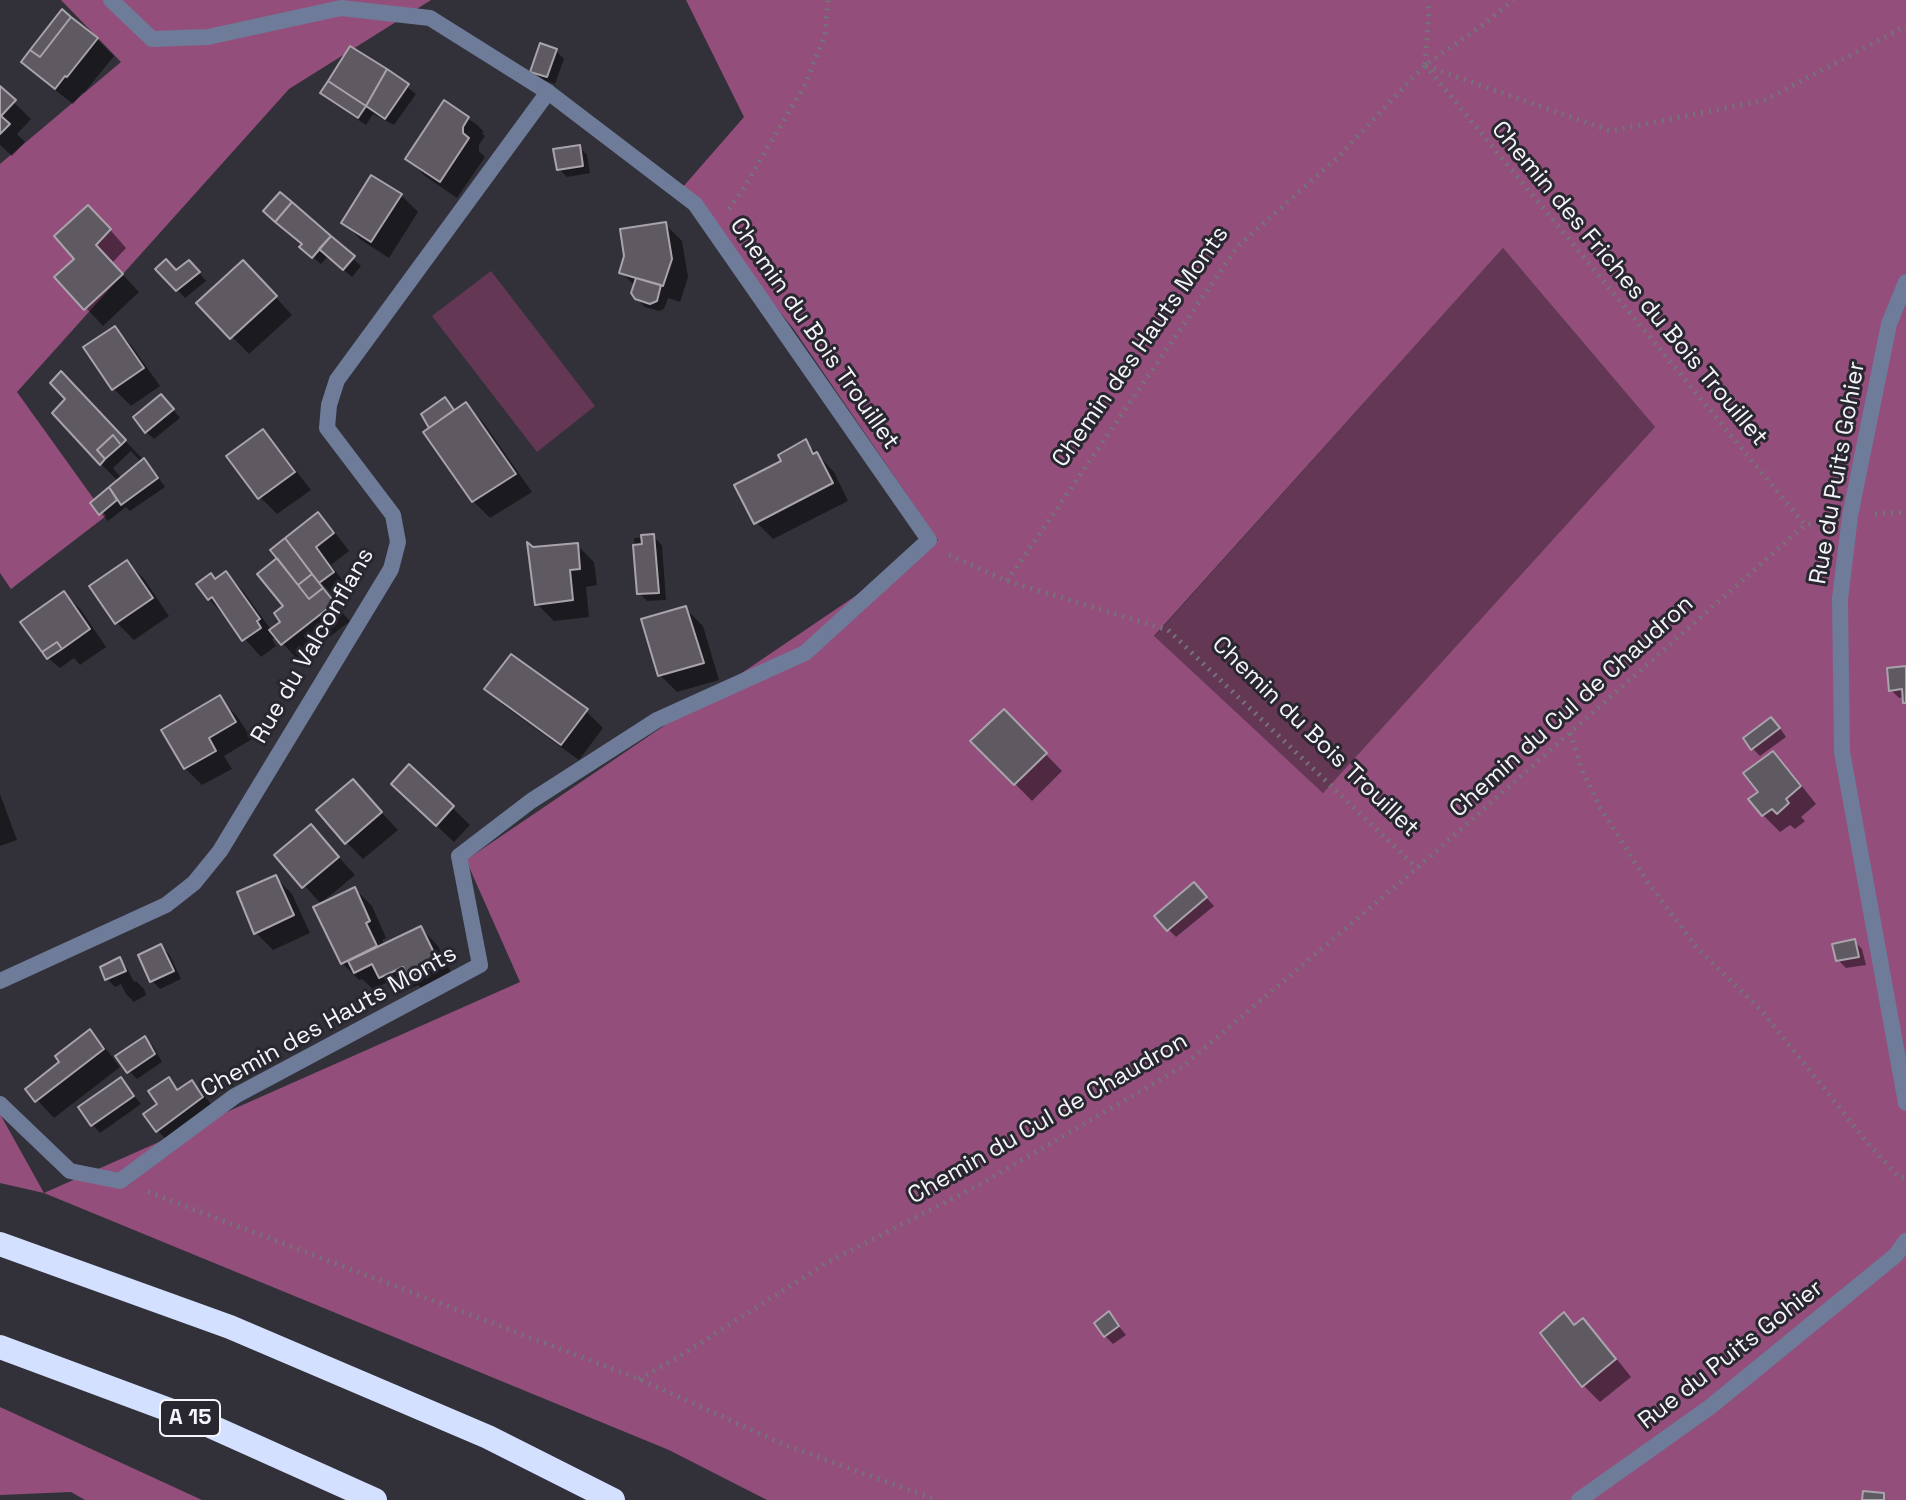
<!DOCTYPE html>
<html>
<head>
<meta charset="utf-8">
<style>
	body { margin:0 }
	canvas { display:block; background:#323139 }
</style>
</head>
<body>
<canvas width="1906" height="1500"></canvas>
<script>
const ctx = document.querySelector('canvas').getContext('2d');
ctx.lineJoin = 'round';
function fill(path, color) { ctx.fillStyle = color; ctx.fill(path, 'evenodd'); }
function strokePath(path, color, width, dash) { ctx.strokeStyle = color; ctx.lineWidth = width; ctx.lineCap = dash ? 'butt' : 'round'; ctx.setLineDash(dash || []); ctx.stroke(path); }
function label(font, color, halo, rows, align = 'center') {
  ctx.font = font + ' "Space Grotesk",sans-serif'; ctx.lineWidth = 6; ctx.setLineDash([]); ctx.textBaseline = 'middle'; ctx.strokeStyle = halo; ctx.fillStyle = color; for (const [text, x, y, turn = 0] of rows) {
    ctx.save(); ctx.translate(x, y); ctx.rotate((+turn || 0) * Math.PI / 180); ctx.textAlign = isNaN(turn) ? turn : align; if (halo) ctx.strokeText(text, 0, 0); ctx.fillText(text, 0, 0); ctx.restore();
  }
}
const green = new Path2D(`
	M1503,248l152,179 -332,366 -169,-156z
	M491,271l104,135 -58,46 -105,-136z`);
const forest = new Path2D(`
	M61,0h370l-142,89 -272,303 89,124 -95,73 -11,-16v-409l121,-102z
	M686,0h1220v1500h-1139l-98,-50 -625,-257 -44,-10v-69l44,79 476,-211 -54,-122 472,-320 -143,-209 -113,-143 62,-71zM1503,248l152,179 -332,366 -169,-157z
	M0,1407l202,93h-117l-14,-8 -71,3z`);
const shadow = new Path2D(`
	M97,39l17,17 -30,37 -1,-1 -10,12 -32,-25 -17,-17z
	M556,51l8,8 -9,25 -15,-5 -8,-8z
	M386,70l30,24 -22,31 -21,-11 -7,11 -36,-24 -8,-8z
	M0,89l31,30 -14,15 8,8 -13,14 -12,-11z
	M444,103l32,21 8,8 -2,1 3,3 -6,9v6l6,6 -28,41 -32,-22 -17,-17z
	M579,147l8,8 3,18 -23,4 -8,-8z
	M280,195l81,71 -9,11 -24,-21 -7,8 -11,-9z
	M401,195l17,17 -29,46 -28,-18 -17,-17z
	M105,224l21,24 -14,15 27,29 -36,34 -46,-49 20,-18z
	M665,224l17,17 6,36 -8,25 -12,-4 -4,11 -5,2 -14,-4 -9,-9 -1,-12 -14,-14z
	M158,269l18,4 21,-3 9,11 -21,17z
	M260,280l32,35 -43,39 -50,-51z
	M114,328l17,17 29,41 -29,20 -17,-17 -29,-41z
	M78,391l74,78 13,18 -35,24 -4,-4 -18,14 -16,-18 27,-21 -18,-18zM131,451l11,12 -20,16 -9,-11z
	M169,405l11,13 -26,21 -8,-7z
	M466,405l17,17 49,70 -42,26 -17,-17 -50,-86 29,-7 3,4z
	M262,432l17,17 32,41 -34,24 -17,-17z
	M806,442l28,30 14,29 -75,38 -17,-17 28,-60z
	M318,514l16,17 15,20 -18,14 19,25 -13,9 -16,-16v6l29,32 -51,40 -23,-25 -4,3 4,7 -15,11 -52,-58 7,-18 10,-7 17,17 29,40 11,-9 3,-15 -2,-38 -11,-19z
	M654,537l8,8 4,55 -19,1 -8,-8 -5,-55z
	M577,545l17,17 3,23 -11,2 3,30 -35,4 -17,-17z
	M127,562l17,17 25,37 -35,24 -17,-17z
	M64,593l17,17 25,37 -26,18 -6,-7 -14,10 -12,-10z
	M686,609l17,17 16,54 -42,12 -17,-17z
	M1906,668v35l-1,-6 -6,1 -8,-8z
	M487,689l99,22 17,17 -24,32 -75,-54z
	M219,698l17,17 16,24 -28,17 8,13 -30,16 -17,-17z
	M1004,712l58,59 -30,30 -59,-60z
	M1779,727l7,10 -26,19 -8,-8z
	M1773,754l17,17 26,33 -15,13 4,4 -10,8 -5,-4 -10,7 -17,-17 -2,-23z
	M409,766l61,59 -16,17 -44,-41z
	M353,782l45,48 -35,29 -17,-17z
	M0,794l17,46 -17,6z
	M311,826l44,49 -34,28 34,-14 17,17 14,32 -4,2 3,5 36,-17 17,18 17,35 -28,13 -9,-9 -20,9 -12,-11 -13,6 -11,-10 -3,1 -17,-17 -20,-58 -45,-50z
	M275,877l17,17 18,39 -37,17 -17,-17z
	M1202,893l12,13 -38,31 -8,-8z
	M1854,941l8,8 4,16 -20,3 -8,-8z
	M161,946l8,8 12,25 -21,10 -8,-8z
	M119,960l8,8 7,14 2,-1 8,8 2,6 -12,7 -8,-8 -5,-10 -6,3 -8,-8 -5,-11z
	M89,1032l17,17 14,18 -66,51 -27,-29 35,-27z
	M145,1038l8,8 9,16 -25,17 -8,-8z
	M169,1079l11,12 11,-8 17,17 11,15 -45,32 -17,-17 3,-25z
	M121,1080l20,24 -41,29 -7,-8z
	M1109,1314l17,21 -13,9 -8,-8z
	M1564,1315l11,11 8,-5 17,17 31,39 -31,25 -17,-17z`);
const building = new Path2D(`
	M62,9l9,8 -31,40 -10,-7z
	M71,17l27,21 -31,39 -2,-1 -10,13 -34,-27 9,-12 10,7z
	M540,43l17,6 -10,28 -17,-5z
	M350,46l37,23 -21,37 -38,-25z
	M387,69l22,15 -24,35 -19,-13z
	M328,81l38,25 -8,12 -38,-25z
	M0,86l16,14 -15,16 9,8 -10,10z
	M444,100l25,17 -6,10v6l6,5 -29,44 -35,-23z
	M580,145l3,21 -26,4 -4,-21z
	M371,175l31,19 -31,48 -30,-19z
	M280,192l12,10 -17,20 -12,-11z
	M292,202l39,34 -19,22 -13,-11 3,-3 -27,-22z
	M88,205l23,24 -15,16 27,29 -39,36 -30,-33 20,-18 -20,-23z
	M666,222l6,37 -9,27 -44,-13 5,-17 -4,-27z
	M331,236l24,20 -12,14 -24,-21z
	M166,259l10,11 13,-10 11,12 -24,19 -21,-22z
	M243,260l34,36 -47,43 -34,-36z
	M636,278l25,7 -4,16 -7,3 -15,-5 -4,-6z
	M115,326l29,42 -32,22 -29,-43z
	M61,371l65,69 -5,5 -8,-10 -16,15 8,9 -5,6 -48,-52 13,-14 -15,-16z
	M161,394l13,15 -29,24 -12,-16z
	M445,397l9,13 -25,18 -8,-14z
	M466,402l50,72 -44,28 -49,-70z
	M263,429l32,43 -37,27 -32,-43z
	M113,435l8,10 -16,14 -8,-9z
	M806,439l7,15 4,-2 16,31 -79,41 -20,-39 47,-24 -3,-6z
	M144,458l14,20 -37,27 -12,-18z
	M109,487l8,13 -18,15 -9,-12z
	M318,512l16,21 -18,14 18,25 -15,11 -34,-45z
	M654,534l5,59 -22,1 -4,-49 9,-1 -1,-9z
	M285,538l27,36 -14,11 -28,-35z
	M527,542l6,5 45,-4 2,26 -10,1 3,30 -38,5z
	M277,558l32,41 14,-11 12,15 -54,42 -12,-15 11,-8 -6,-9 9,-7 -26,-32z
	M127,560l26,38 -38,26 -26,-38z
	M226,571l34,48 -3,2 4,7 -19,13 -30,-44 -4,3 -12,-16 15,-11 4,6z
	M312,574l11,14 -14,11 -11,-14z
	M64,591l26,38 -28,20 -5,-7 -15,10 -22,-30z
	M686,606l18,57 -46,13 -17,-57z
	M57,642l5,7 -15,10 -5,-7z
	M511,654l77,55 -27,36 -77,-56z
	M1906,666v37h-3l-1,-14 -13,2 -2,-23z
	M220,695l16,27 -27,16 7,13 -32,18 -23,-39z
	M1004,709l43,44 -33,32 -44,-44z
	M1771,717l9,11 -29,22 -8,-12z
	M1773,751l28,35 -15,13 3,4 -12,11 -5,-5 -10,7 -14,-17 10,-7 -15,-19z
	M409,764l45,42 -18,20 -45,-42z
	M353,779l29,33 -37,32 -29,-34z
	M311,824l28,33 -37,31 -28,-33z
	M276,875l18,40 -40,19 -17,-42z
	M1194,882l13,15 -40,34 -13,-15z
	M355,887l15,34 -4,2 11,23 -36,18 -28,-57z
	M421,926l18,37 -31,15 -5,-11 -24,11 -7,-14 -18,9 -6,-12z
	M1855,939l4,18 -23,4 -4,-17z
	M161,944l13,27 -24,11 -12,-27z
	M120,957l6,14 -21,9 -5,-13z
	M90,1029l14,20 -69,53 -10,-13 34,-27 -4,-6z
	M145,1036l10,18 -28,19 -12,-17z
	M121,1077l13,19 -43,30 -13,-19z
	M169,1077l8,13 15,-10 11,17 -47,35 -13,-18 14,-10 -9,-13z
	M1109,1311l10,15 -15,11 -10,-14z
	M1564,1312l10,13 9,-7 33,41 -34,28 -42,-54z
	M1863,1491l21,2v7h-22z`);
const path = new Path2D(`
	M1425,64l4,-52 -2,-12
	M1425,65l380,460
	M1426,66l185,65 154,-31 141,-74
	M729,209l13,-18 64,-108 19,-48 3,-35
	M1875,514l31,-2
	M949,555l58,26 161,49 249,238
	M1007,581l230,-334 102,-91 86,-91 59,-41 29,-24
	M1570,733l12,37 18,37 46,73 51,68 64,62 106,132 32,35 7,1
	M148,1192l491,187 146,66 152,55
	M639,1379l41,-23 148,-94 151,-77 203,-118 235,-199 388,-343 21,-4`);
const service = new Path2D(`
	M111,0l41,39 56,-2 133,-29 89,10 118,74`);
const minor = new Path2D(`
	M1906,282l-17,42 -39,192 -10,83 2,153 64,351
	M0,981l166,-76 28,-22 26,-32 171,-282 7,-27 -5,-27 -66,-87 2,-23 8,-25 211,-288 147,112 234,336 -124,113 -148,67 -126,81 -72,55 21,109 -245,131 -115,85 -50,-10 -70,-67
	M1579,1500l131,-93 186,-152 10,-14`);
const motorway = new Path2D(`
	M0,1244l230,83 258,110 125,63
	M0,1347l199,74 176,79`);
const shields = [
	[190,1418,60]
];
const shieldNames = [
	["A 15",190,1418]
];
const streetNames = [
	["Chemin des Friches du Bois Trouillet",1629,284,50],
	["Chemin du Bois Trouillet",814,334,55],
	["Chemin des Hauts Monts",1141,347,-55],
	["Rue du Puits Gohier",1838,473,-80],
	["Rue du Valconflans",313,646,-60],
	["Chemin du Cul de Chaudron",1572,707,-42],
	["Chemin du Bois Trouillet",1315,737,44],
	["Chemin des Hauts Monts",329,1022,-29],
	["Chemin du Cul de Chaudron",1048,1119,-30],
	["Rue du Puits Gohier",1731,1355,-38]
];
fill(green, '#643855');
fill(forest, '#944e7c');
fill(shadow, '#0007');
fill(building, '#5f5961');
strokePath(building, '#a9a3ab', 2);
strokePath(path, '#74737a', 5, [2, 6]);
strokePath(service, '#6e7b99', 16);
strokePath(minor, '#6e7b99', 16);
strokePath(motorway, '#d3e0ff', 24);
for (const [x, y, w] of shields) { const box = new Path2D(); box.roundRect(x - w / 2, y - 18, w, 36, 6); ctx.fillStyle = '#28272f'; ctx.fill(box); strokePath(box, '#f5f4fa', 2); }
label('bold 22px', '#f5f4fa', null, shieldNames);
label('24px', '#f5f4fa', '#28272f', streetNames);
</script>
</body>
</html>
